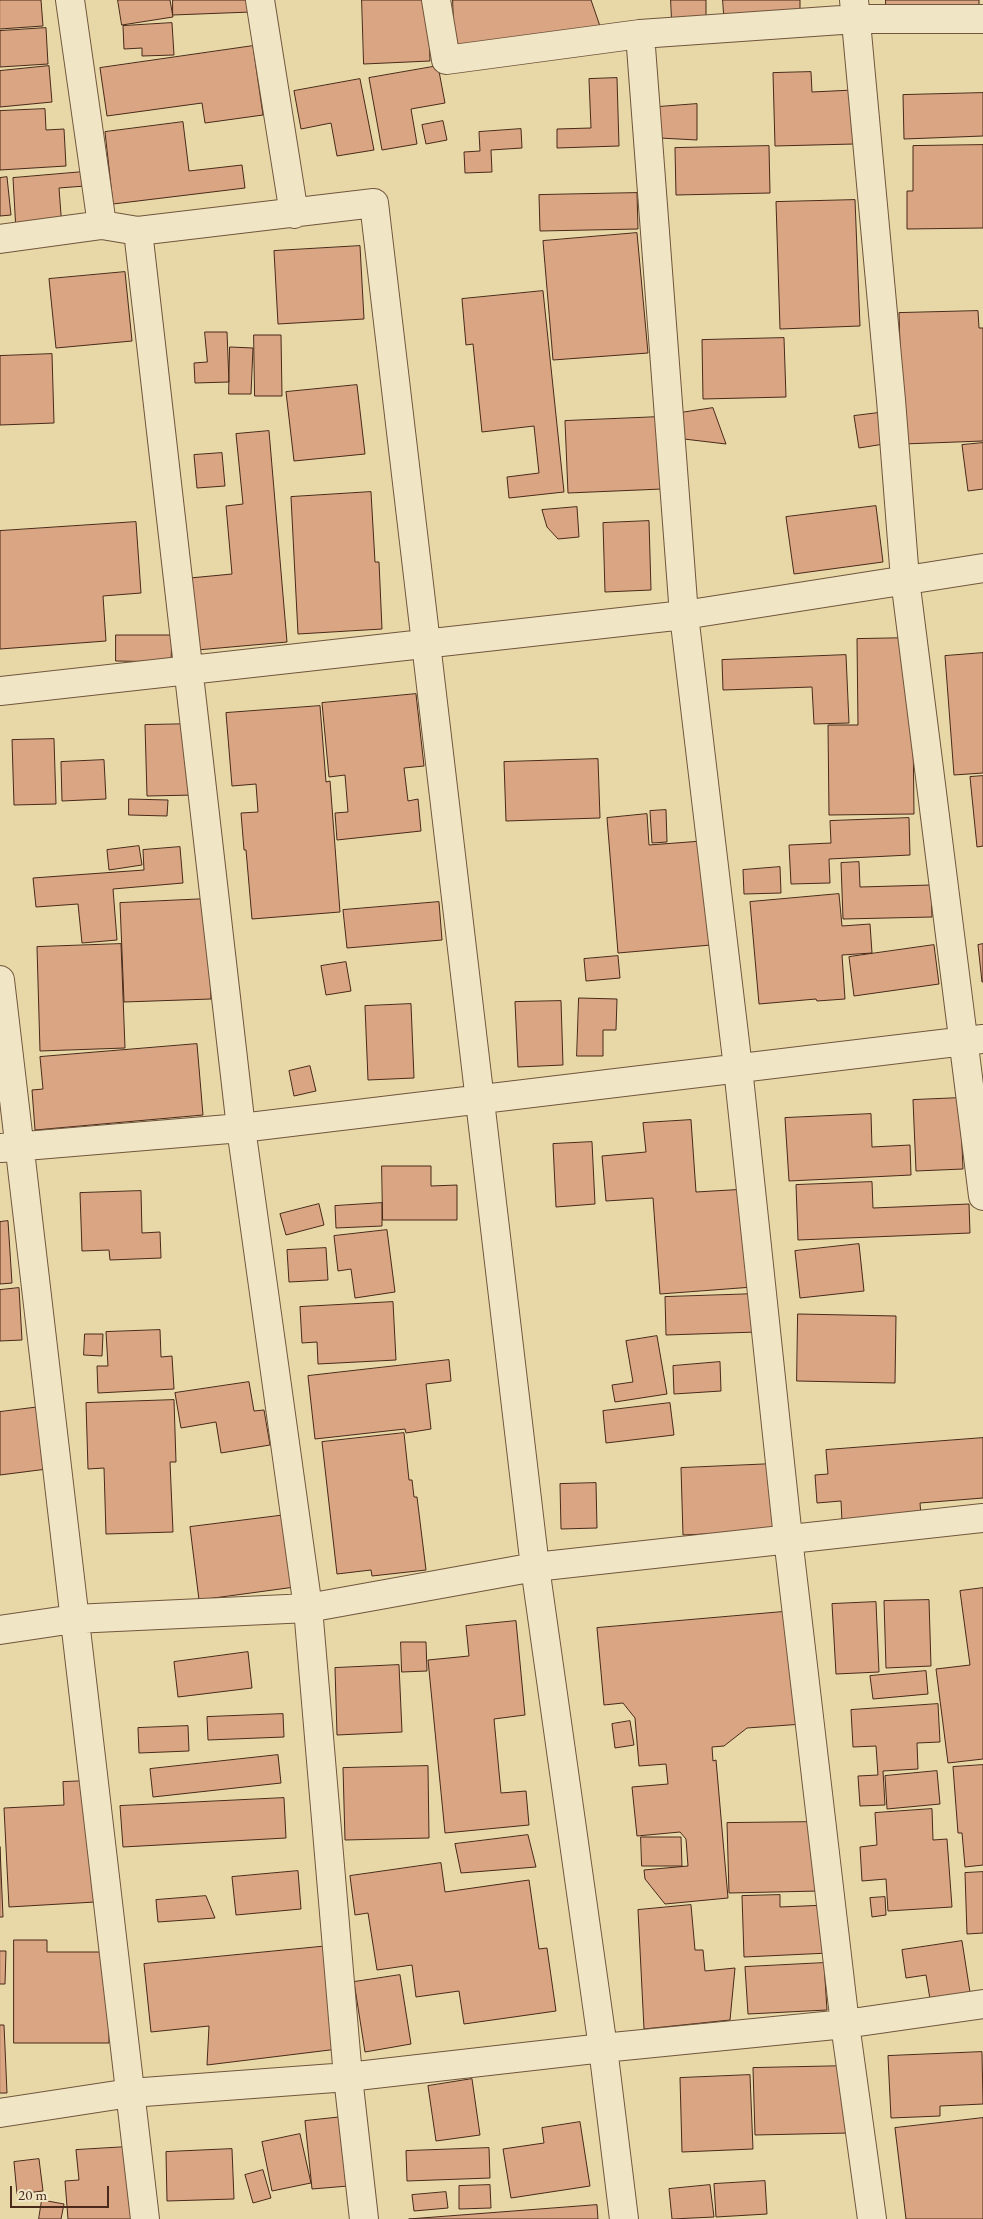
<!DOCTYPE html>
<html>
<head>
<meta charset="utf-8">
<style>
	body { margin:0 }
	#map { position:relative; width:983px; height:2219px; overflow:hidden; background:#e8d8a7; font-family:"EB Garamond",serif }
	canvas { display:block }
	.scale { position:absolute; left:10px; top:2186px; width:99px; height:22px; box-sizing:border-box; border:2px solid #492919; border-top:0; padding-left:6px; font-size:15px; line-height:18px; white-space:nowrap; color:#492919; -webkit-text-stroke:4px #f0e6c6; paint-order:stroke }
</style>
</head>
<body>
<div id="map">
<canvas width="983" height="2219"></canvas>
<div class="scale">20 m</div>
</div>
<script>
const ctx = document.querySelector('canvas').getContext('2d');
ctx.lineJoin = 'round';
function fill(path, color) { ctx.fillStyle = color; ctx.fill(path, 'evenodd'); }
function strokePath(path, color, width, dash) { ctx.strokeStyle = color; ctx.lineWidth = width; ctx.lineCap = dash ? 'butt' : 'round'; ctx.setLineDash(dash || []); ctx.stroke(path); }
const building = new Path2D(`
	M0,0h41l2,26 -43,3z
	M118,0h52l3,17 -51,8z
	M173,0h78v12l-78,3z
	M362,0h66l2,61 -66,3z
	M453,0h138l11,32 -147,18z
	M671,0h35v20l-34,1z
	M723,0h77v12l-76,2z
	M886,0h93v6l-93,5z
	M172,23l2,32 -32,1v-8l-18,1 -1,-23z
	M46,28l2,36 -48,3v-36z
	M253,46l10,69 -58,8 -3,-20 -95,13 -7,-48z
	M49,66l3,36 -52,5v-36z
	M438,66l7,37 -34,6 6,35 -35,6 -13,-72z
	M811,72l1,20 41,-2 1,54 -79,2 -2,-73z
	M617,78l2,68 -62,2v-19l34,-1 -2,-49z
	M360,79l14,71 -37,6 -6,-33 -30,6 -7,-38z
	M983,93v43l-79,3 -1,-44z
	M697,104v36l-37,-2 -2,-31z
	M45,109l1,21 18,-1 2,37 -66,4v-59z
	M443,121l4,19 -21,4 -4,-19z
	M183,122l6,49 53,-6 3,23 -132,16 -8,-72z
	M521,129l1,19 -31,2 1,22 -27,1 -1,-21 16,-1 -1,-19z
	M983,145v83l-76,1v-38h6v-45z
	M769,146l1,47 -94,2 -1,-47z
	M83,172l2,14 -26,2 3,40 -46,3 -3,-53z
	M7,177l4,38 -11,1v-38z
	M637,193l1,36 -98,2 -1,-36z
	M855,200l5,126 -80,3 -4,-127z
	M637,233l11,120 -95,7 -10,-119z
	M360,246l4,73 -86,5 -4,-73z
	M125,272l7,69 -76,7 -7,-69z
	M543,291l21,201 -55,6 -2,-21 32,-4 -5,-47 -52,6 -9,-88 -7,1 -4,-46z
	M978,311l1,17h4v113l-80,3 -4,-131z
	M205,332h22l2,50 -34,1 -1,-20 13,-1z
	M254,335h27l1,61h-27z
	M784,338l2,59 -83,2 -1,-59z
	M230,347l23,1 -2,46h-22z
	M52,354l2,69 -54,2v-69z
	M357,385l8,69 -71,7 -8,-69z
	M713,408l13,36 -42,-5 -4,-26z
	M878,413l6,31 -25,4 -5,-32z
	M659,417l3,72 -94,4 -3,-72z
	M269,431l18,211 -90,8 -7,-72 42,-4 -6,-68 17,-2 -7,-70z
	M983,443v46l-15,2 -6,-46z
	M222,453l3,33 -28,2 -3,-33z
	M371,492l4,70h4l3,67 -84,5 -7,-137z
	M876,506l7,56 -89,12 -8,-57z
	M577,507l2,30 -21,2 -11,-12 -5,-17z
	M649,521l2,69 -46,2 -2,-69z
	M136,522l5,71 -38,3 3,45 -106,8v-118z
	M116,635h56l-1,27 -55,-1z
	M912,638l2,176 -85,1 -1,-90h30l-1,-86z
	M983,653v120l-29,2 -9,-119z
	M846,655l3,68 -35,1 -2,-37 -89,3 -1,-30z
	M416,694l8,72 -20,2 4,33 10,-2 3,32 -84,9 -2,-27 13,-1 -3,-37 -16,2 -7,-74z
	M320,706l6,76 4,-1 10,131 -88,7 -6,-69h-2l-3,-37 17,-1 -2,-28 -24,2 -6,-73z
	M194,724l1,71 -48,1 -2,-71z
	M54,739l2,65 -42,1 -2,-65z
	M598,759l2,59 -94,3 -2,-59z
	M104,760l2,39 -44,2 -1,-39z
	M983,776v70l-6,1 -7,-70z
	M129,799l39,1 -1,16 -38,-1z
	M666,810l1,32 -15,1 -2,-32z
	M647,814l2,31 53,-4 9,104 -93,8 -11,-135z
	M909,818l1,37 -81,4 1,24 -39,1 -2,-39 42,-2 -1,-22z
	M139,846l3,19 -33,5 -2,-20z
	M180,847l3,36 -70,6 4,51 -35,3 -4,-39 -42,3 -3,-29 111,-8 -1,-20z
	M859,862l1,25 71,-2 1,32 -89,2 -2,-56z
	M780,867l1,26 -37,1 -1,-24z
	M839,894l3,32 28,-2 2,29 -30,2 3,44 -28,2 -1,-2 -57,5 -9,-102z
	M207,899l4,100 -87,3 -4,-99z
	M439,902l3,38 -95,8 -4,-38z
	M121,944l4,104 -85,3 -3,-104z
	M983,944v38h-1l-4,-37z
	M934,945l5,39 -85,12 -5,-39z
	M618,956l2,22 -34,3 -2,-22z
	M346,962l5,29 -25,4 -5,-29z
	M579,998l38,1 -1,31h-13v26h-26z
	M561,1001l2,64 -45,2 -3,-65z
	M411,1004l3,74 -46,2 -3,-74z
	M197,1044l6,71 -168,15 -3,-40 11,-1 -3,-32z
	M310,1066l6,25 -22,5 -5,-25z
	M960,1098l3,71 -47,2 -3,-71z
	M871,1114l1,33 38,-2 1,30 -122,6 -4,-63z
	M691,1120l5,72 51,-3 6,98 -93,7 -7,-96 -47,3 -4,-45 44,-4 -3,-29z
	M592,1142l3,62 -39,3 -3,-63z
	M382,1166h49v20l26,-1v35h-74z
	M872,1182l1,26 96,-4 1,29 -172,7 -2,-55z
	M141,1191l1,42 18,-1 1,26 -51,2 -1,-10 -27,1 -2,-58z
	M382,1203v23l-46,2 -1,-22z
	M319,1204l5,21 -38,10 -6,-21z
	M8,1221l4,62 -12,1v-62z
	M387,1230l8,62 -40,6 -4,-29 -13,2 -4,-35z
	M859,1244l5,47 -64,7 -5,-47z
	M326,1248l2,32 -39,2 -2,-32z
	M19,1288l3,52 -22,1v-51z
	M756,1294l1,38 -91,3 -1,-38z
	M393,1302l3,58 -78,4 -1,-22 -15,1 -2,-36z
	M798,1314l98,2 -1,67 -98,-2z
	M160,1330l1,27 11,-1 2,33 -76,4 -1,-27h11l-2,-34z
	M85,1334h18l-1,22 -18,-1z
	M657,1336l10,58 -52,8 -3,-17 21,-3 -7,-41z
	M449,1360l2,21 -25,3 5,45 -25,4 -1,-4 -90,10 -7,-63z
	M720,1362l1,29 -47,3 -1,-28z
	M249,1382l5,29 10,-1 6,35 -49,8 -5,-31 -35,6 -6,-35z
	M174,1400l2,62h-6l3,70 -67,2 -2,-66 -16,1 -2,-66z
	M670,1403l4,32 -68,8 -3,-32z
	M40,1407l7,62 -47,6v-63z
	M404,1433l5,47h3l2,17h3l9,73 -54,6 -1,-6 -34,4 -15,-132z
	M983,1438v60l-63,5 1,13 -79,6 -1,-21 -24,2 -2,-28 13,-1 -2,-24z
	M773,1464l2,67 -92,4 -2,-67z
	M596,1483l1,45 -36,1 -1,-45z
	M286,1515l9,72 -96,13 -9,-73z
	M983,1588v171l-35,4 -12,-94 34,-4 -10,-74z
	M929,1600l2,66 -45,2 -2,-67z
	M876,1602l3,70 -43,2 -4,-70z
	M794,1611l9,113 -56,4 -23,18 -12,1 1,14 3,-1 12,138 -63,6 -20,-25 -1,-9 44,-4 -2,-27 -6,-7 -43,4 -5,-49 36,-3 -2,-20 -27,2 -4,-48 -12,-15 -19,2 -7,-77z
	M516,1621l9,94 -31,4 7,74 25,-2 3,34 -84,8 -17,-173 41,-4 -3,-30z
	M401,1642h25l1,29 -25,1z
	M248,1652l4,36 -74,9 -4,-35z
	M399,1665l3,67 -65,3 -2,-67z
	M926,1671l2,23 -55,5 -3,-23z
	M938,1704l2,38 -23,1 1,26 -35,2 2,34 -25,1 -2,-30 20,-1 -2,-29 -23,1 -2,-37z
	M283,1714l1,23 -76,3 -1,-23z
	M630,1721l4,24 -19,3 -3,-24z
	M188,1726l1,25 -50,2 -1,-25z
	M278,1755l3,28 -128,14 -3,-28z
	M983,1765v100l-18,2 -3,-34h-4l-5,-66z
	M428,1766l1,72 -84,2 -2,-72z
	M937,1771l3,33 -53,5 -2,-33z
	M88,1781l7,121 -86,5 -5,-99 60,-3 -1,-23z
	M284,1798l2,40 -163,9 -3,-41z
	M932,1809l1,31 14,-1 5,68 -64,4 -2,-32 -24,2 -2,-34 17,-2 -2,-32z
	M817,1822l2,69 -90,2 -2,-70z
	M528,1835l8,32 -75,6 -6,-29z
	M641,1837h40l1,29h-40z
	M0,1847l3,70h-3z
	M441,1863l4,29 84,-12 10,69 8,-1 9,63 -92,13 -5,-33 -43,6 -4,-32 -35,5 -9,-57 -13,2 -5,-39z
	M298,1871l3,38 -65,6 -4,-38z
	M983,1872v61l-16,1 -2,-61z
	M780,1895v12l47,-2 2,48 -85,4 -2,-61z
	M206,1896l9,22 -57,4 -2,-22z
	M885,1897l1,18 -14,2 -2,-19z
	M691,1905l4,45h8l2,21 30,-3 -5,52 -86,9 -6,-119z
	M14,1940h33v12h62v91h-95z
	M962,1941l10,64 -40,6 -6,-36 -20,3 -4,-28z
	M329,1946l9,103 -131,16 2,-39 -58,6 -7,-68z
	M0,1951h6l-1,33h-5z
	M824,1963l3,47 -79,4 -3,-47z
	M400,1975l11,69 -46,8 -11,-70z
	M0,2025h4l3,68h-7z
	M982,2052l1,52 -43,2v10l-49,2 -3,-62z
	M848,2066l1,67 -94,2 -2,-67z
	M750,2075l3,74 -71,3 -2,-74z
	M472,2079l8,56 -44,6 -8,-55z
	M352,2116l8,69 -48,4 -7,-68z
	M983,2118v101h-77l-11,-91z
	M580,2122l10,64 -79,12 -8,-49 41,-6 -2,-15z
	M300,2134l11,49 -39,8 -10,-49z
	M127,2147l6,72h-65l-3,-38 14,-1 -3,-30z
	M489,2148l1,30 -83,3 -1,-30z
	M232,2149l2,50 -67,2 -1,-49z
	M39,2159l4,32 -26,3 -3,-32z
	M263,2170l8,28 -18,5 -8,-28z
	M765,2181l2,33 -51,3 -2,-33z
	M490,2185l1,23 -32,1v-23z
	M710,2185l4,32 -42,2 -3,-30z
	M446,2192l2,16 -34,3 -2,-16z
	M42,2200l22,4 -3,15h-22z
	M597,2205l1,14h-189z`);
const street = new Path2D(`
	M70,0l32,225
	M260,0l34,214
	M436,0l10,60 194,-26 216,-15h127
	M854,0l37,400 14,179 78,617
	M640,34l44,581 54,453 50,470 57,486 27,195
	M138,231l103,897 67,480 40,469 16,142
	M0,239l102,-14 36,6 236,-28 161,1364 68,481 21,171
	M0,691l684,-76 299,-47
	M0,980l145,1239
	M1,1148l240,-20 742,-89
	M0,1630l74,-11 234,-11 227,-41 448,-49
	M0,2113l130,-20 218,-16 255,-29 242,-24 138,-20`);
fill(building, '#d9a583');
strokePath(building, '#492919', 1);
strokePath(street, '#71553c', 30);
strokePath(street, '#f0e6c6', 28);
</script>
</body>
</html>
